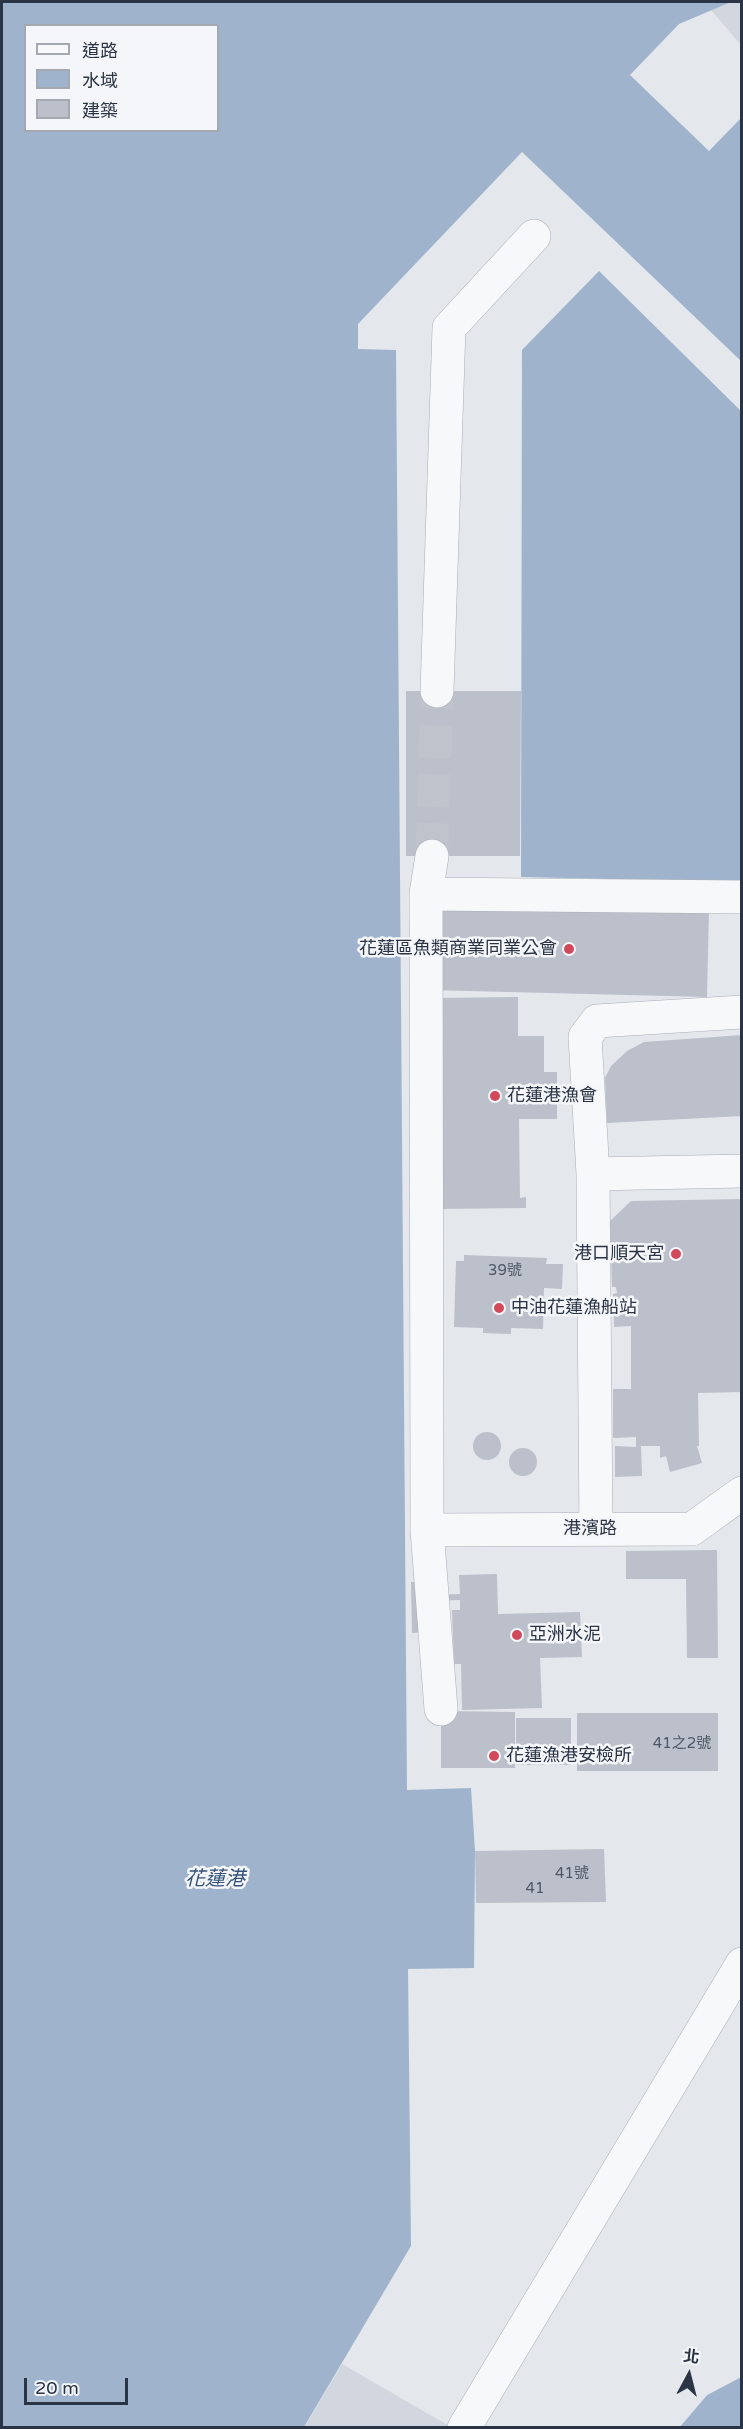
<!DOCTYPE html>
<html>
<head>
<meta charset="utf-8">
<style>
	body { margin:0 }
	#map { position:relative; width:743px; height:2429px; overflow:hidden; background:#e4e7ec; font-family:"Varela Round","Noto Sans TC",sans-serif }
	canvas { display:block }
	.frame { position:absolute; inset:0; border:3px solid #2b3445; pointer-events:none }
	.legend { position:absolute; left:24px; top:24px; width:195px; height:108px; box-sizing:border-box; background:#f4f6f9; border:2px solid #a4a8b1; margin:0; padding:8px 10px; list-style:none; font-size:18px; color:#2b3445 }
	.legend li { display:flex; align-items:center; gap:12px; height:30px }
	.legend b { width:30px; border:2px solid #a4a8b1 }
	.north { position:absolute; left:659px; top:2345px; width:60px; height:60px; -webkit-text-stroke:4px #f4f6f9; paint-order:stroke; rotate:7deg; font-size:16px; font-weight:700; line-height:24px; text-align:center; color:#2b3445 }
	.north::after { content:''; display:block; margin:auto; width:21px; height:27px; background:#2b3445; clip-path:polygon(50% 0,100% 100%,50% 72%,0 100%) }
	.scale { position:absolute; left:24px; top:2378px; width:104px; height:27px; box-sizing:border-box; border:3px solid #2b3445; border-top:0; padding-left:8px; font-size:18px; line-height:21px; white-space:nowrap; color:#2b3445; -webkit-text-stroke:4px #f4f6f9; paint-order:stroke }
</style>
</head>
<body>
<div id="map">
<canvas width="743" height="2429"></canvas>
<div class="frame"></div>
<ul class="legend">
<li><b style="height:8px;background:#f7f8fa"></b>道路</li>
<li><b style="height:16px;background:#9fb4cc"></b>水域</li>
<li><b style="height:16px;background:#bbc0ca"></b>建築</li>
</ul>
<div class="north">北</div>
<div class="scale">20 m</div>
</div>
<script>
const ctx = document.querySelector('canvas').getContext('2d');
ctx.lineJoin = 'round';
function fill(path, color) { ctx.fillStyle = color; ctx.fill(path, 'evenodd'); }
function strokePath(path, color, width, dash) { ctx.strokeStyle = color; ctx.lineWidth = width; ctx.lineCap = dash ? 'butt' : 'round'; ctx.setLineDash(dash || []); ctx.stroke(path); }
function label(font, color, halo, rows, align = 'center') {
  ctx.font = font + ' "Varela Round","Noto Sans TC",sans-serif'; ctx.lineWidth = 5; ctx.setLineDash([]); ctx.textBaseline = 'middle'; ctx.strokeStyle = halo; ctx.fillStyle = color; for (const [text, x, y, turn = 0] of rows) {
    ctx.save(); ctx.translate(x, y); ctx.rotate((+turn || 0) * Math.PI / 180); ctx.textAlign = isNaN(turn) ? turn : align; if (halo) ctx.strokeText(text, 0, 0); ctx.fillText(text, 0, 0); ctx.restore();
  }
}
const built = new Path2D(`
	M731,2h10v43l-30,-35z
	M342,2364l109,63 -147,1z`);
const water = new Path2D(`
	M2,2h729l-52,22 -49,51 79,76 32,-33v243l-219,-209 -164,172v25l38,1 11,1440 64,-2 4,63 -1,117 -66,1 3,277 -107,181 -302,1zM26,26h192v104h-192z
	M599,271l142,140v471l-220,-5 1,-527z
	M741,2377v50l-62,1 28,-33z`);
const pier = new Path2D(`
	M742,2374l-1,3 -34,18 -28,32 -3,1 29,-35z`);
const building = new Path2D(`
	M406,691h115l-1,165h-114z
	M431,902l278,6 -2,89 -278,-7z
	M518,997v39h26v36h13v47h-38l1,79 6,-1v11l-91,1v-211z
	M742,1035v81l-135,7 -2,-45 6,-12 16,-15 17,-9z
	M742,1199v193l-44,1 1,53h-2l5,17 -32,9 -4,-16 -6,2v-12h-19l1,30 -27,1v-31l21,1v-10l-23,1v-49h18v-63l-17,1 -1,-33 4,-1 -1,-6h-4l-2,-66 21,-20z
	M464,1255l83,3 -1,6h17l-1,25 -18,-1 -1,41 -32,-1v6l-28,-1v-5l-29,-1 2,-66h8z
	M473 1446a14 14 0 1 1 28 0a14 14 0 1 1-28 0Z
	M509 1462a14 14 0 1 1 28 0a14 14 0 1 1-28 0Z
	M717,1550l1,108h-31l-1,-79h-60v-28z
	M497,1574l1,40 82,-2 2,45 -42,1 2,50 -80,2 -1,-46h-7l-2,-54h8v-10l-34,1v31l-14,1 -1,-51 18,-1 1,14 30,-1 -1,-19z
	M441,1711l74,1v56h-74z
	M577,1713h141v58h-141z
	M516,1718h55v47h-55z
	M604,1849l2,53 -130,1 -1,-52z`);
const minorTunnel = new Path2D(`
	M432,856l5,-165`);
const minor = new Path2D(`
	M437,691l12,-363 85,-92
	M432,856l-6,38 1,636 14,179
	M426,894l316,3
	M593,1174l149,-3
	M596,1529l-3,-355 -8,-137 12,-16 145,-9
	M427,1530l265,-1 50,-36
	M464,2428l278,-464`);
const markers = [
	[569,949,6,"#d1495b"],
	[495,1096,6,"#d1495b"],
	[676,1254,6,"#d1495b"],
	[499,1308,6,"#d1495b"],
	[517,1635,6,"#d1495b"],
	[494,1756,6,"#d1495b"]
];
const numberNames = [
	["39號",505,1271],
	["41之2號",682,1744],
	["41號",572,1874],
	["41",535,1889]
];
const poiNames = [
	["花蓮區魚類商業同業公會",557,949,"right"],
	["花蓮港漁會",507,1096],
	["港口順天宮",664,1254,"right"],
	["中油花蓮漁船站",511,1308],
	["亞洲水泥",529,1635],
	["花蓮漁港安檢所",506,1756]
];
const streetNames = [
	["港濱路",590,1529]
];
const waterNames = [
	["花蓮港",215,1880]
];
fill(built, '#d2d6de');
fill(water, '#9fb4cc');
fill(pier, '#e4e7ec');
fill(building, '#bbc0ca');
strokePath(minorTunnel, '#bfc3cb', 33, [33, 16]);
strokePath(minor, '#a9aeb7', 34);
strokePath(minor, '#f7f8fa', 33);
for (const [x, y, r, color] of markers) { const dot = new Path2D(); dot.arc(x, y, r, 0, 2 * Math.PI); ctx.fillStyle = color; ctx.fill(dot); strokePath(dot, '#f4f6f9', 2); }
label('15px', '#4f5766', null, numberNames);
label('18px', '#2b3445', '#f4f6f9', poiNames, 'left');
label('18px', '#2b3445', '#f4f6f9', streetNames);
label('italic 20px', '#34527a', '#f4f6f9', waterNames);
</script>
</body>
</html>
